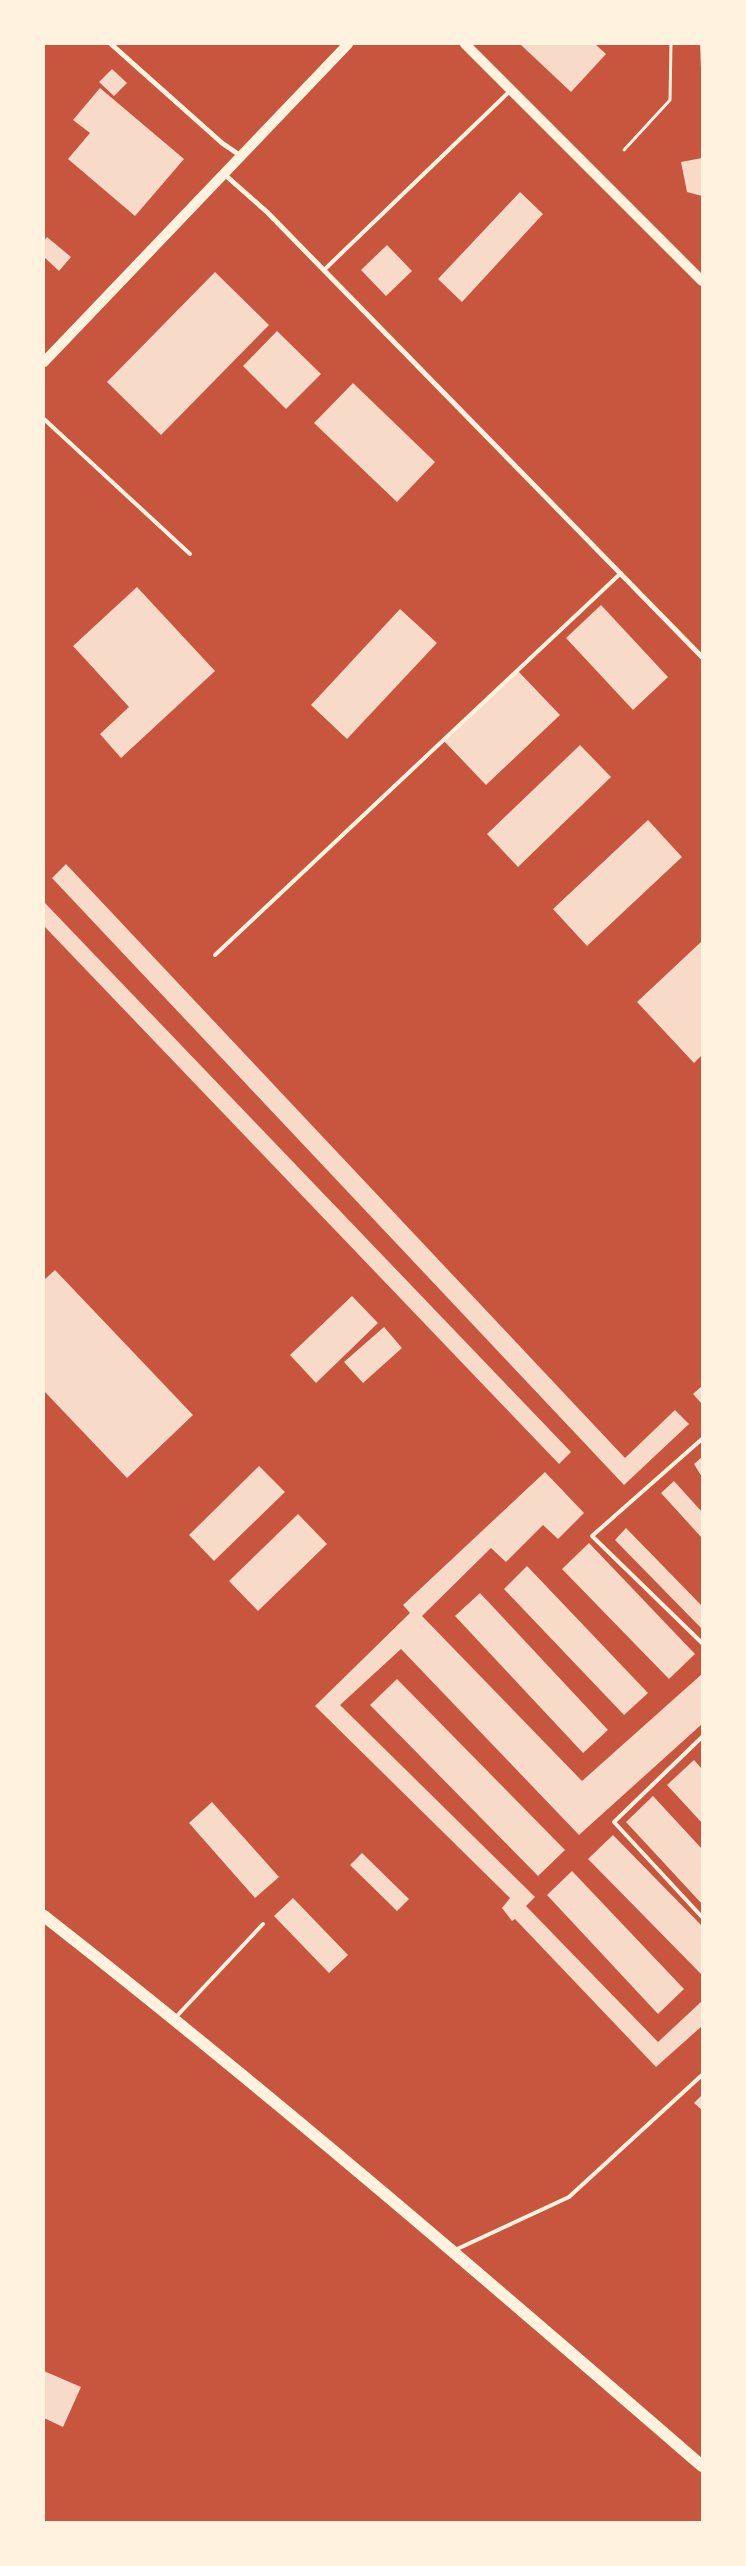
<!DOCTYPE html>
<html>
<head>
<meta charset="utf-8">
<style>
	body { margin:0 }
	#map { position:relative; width:746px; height:2566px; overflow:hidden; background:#c8553d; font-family:Montserrat,sans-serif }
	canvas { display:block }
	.frame { position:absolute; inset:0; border:45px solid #fff3e0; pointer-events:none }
</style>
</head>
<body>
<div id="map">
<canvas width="746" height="2566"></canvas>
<div class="frame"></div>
</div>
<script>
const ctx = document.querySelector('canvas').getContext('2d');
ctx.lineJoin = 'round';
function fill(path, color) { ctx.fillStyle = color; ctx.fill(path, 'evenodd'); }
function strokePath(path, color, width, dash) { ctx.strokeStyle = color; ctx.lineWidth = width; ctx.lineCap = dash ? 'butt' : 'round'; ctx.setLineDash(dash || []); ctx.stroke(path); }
const building = new Path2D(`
	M520,44h75l11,10 -35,38z
	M700,44h2v25h-1z
	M112,69l15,14 -13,13 -15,-14z
	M100,88l84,71 -49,57 -67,-57 22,-26 -17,-13z
	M702,158v38l-15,-4 -6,-30z
	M520,192l23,22 -81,88 -24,-23z
	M47,237l24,20 -12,14 -15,-14v-16z
	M387,245l25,26 -26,25 -25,-26z
	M215,272l54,53 -108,110 -54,-53z
	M277,331l44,43 -35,35 -43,-43z
	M353,383l82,79 -38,40 -83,-79z
	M137,587l78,84 -94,87 -21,-24 29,-27 -56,-61z
	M601,605l67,72 -35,33 -67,-72z
	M400,609l37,34 -90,96 -36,-34z
	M518,671l42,44 -74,70 -42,-44z
	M580,745l31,32 -93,90 -31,-33z
	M648,820l34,37 -95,89 -34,-37z
	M66,864l559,594 50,-48 14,14 -65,61 -572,-607z
	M44,902l527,550 -12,12 -515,-538z
	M702,941v114l-8,8 -57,-61z
	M55,1270l138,145 -66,63 -83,-87v-111z
	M352,1296l26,27 -62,60 -26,-28z
	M384,1327l18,21 -39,35 -19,-21z
	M702,1386v18l-9,-10z
	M702,1457v20l-8,-13z
	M259,1466l26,26 -71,69 -25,-26z
	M545,1472l39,41 -26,26 -15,-14 -37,37 -15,-14 -69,68 160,165 120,-107v50l-123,111 -178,-186 -61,56 195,192 -9,9 132,136 44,-41v25l-46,41 -141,-148 -3,2 -10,-13 8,-10 -195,-192 95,-93 -7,-8z
	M674,1481l28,31v26l-41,-45z
	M298,1514l29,30 -69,67 -29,-30z
	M626,1528l76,78v23l-87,-89z
	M589,1543l106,111 -26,25 -107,-110z
	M527,1566l121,127 -24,22 -120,-126z
	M480,1593l128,137 -25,23 -128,-137z
	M397,1679l168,171 -27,26 -168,-171z
	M694,1760l8,9v54l-35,-38z
	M653,1796l49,53v55l-76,-82z
	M212,1802l67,75 -24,21 -66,-75z
	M613,1835l89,91v49l-114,-116z
	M362,1853l47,46 -12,12 -47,-46z
	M572,1871l112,118 -26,25 -111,-119z
	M293,1898l55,57 -19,18 -55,-57z
	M702,2095v15l-8,-7z
	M44,2371l37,16 -18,40 -19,-9z`);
const path = new Path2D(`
	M624,150l46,-50 1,-56`);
const service = new Path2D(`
	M324,270l187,-180
	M44,419l146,135
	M215,955l406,-382
	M702,1439l-110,97 110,107
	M702,1737l-88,85 88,95
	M175,2018l88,-94
	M455,2250l114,-53 133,-122`);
const minor = new Path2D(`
	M111,44l111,99 19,13
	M224,174l43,38 435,445`);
const secondary = new Path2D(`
	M465,44l237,237
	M44,362l304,-318`);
const primary = new Path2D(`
	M44,1916c225,176 442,363 658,550`);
fill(building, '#f7dbc8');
strokePath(path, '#fff3e0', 3);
strokePath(service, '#fff3e0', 4);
strokePath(minor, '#fff3e0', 5);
strokePath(secondary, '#fff3e0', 10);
strokePath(primary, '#fff3e0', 12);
</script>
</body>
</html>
